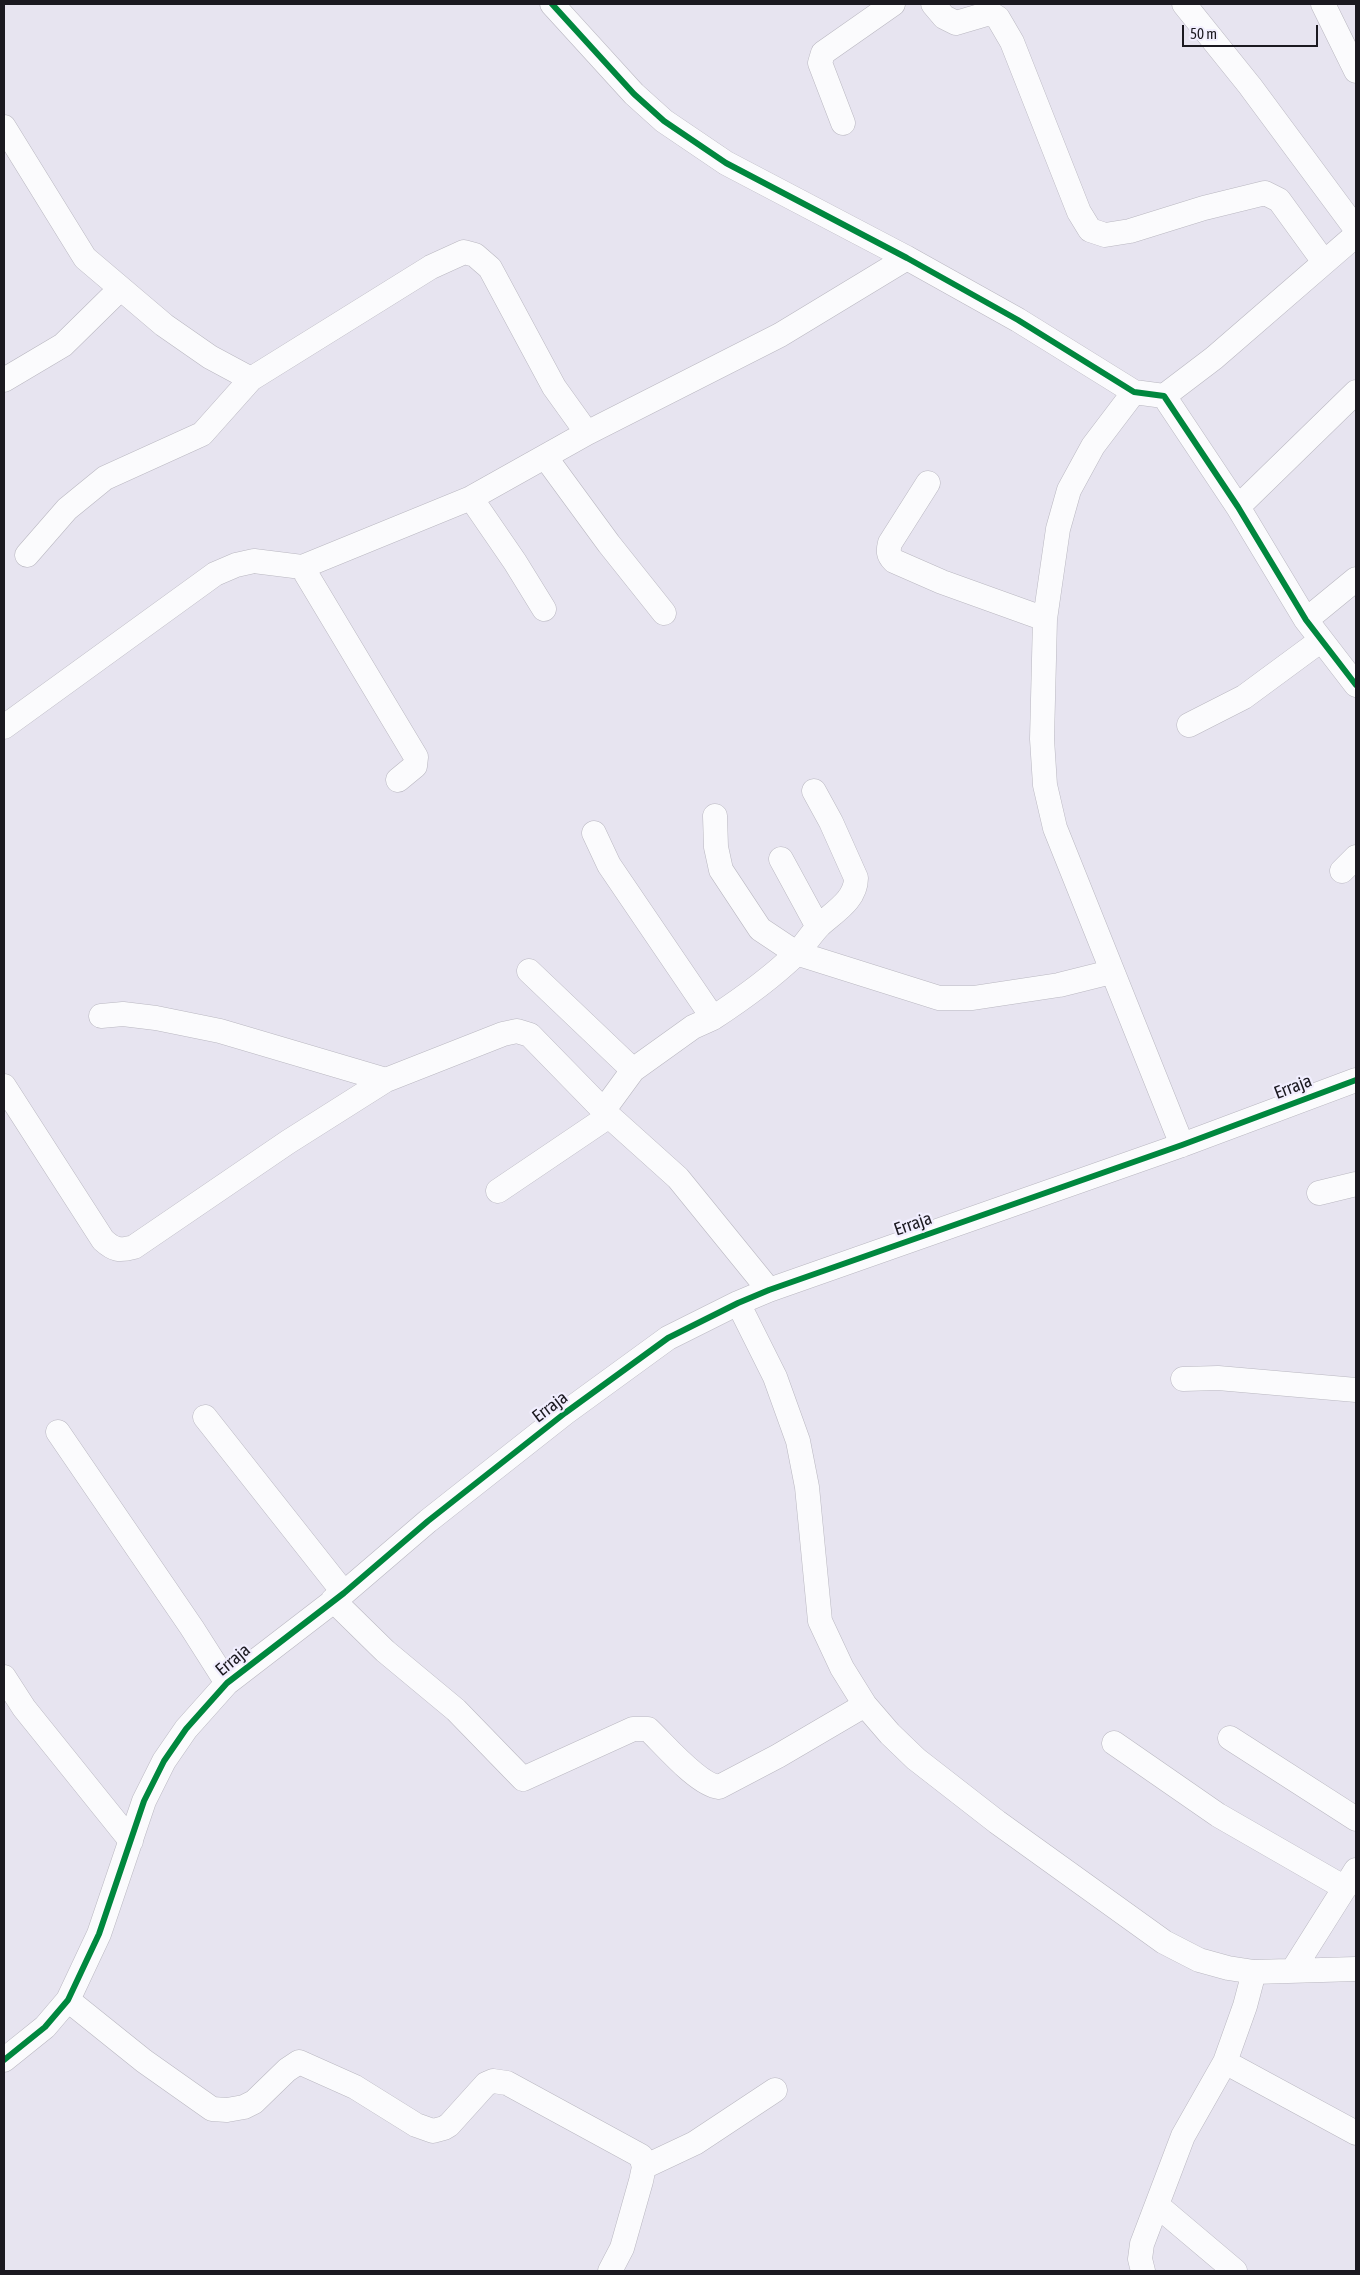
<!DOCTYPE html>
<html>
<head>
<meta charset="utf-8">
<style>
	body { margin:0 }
	#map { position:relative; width:1360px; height:2275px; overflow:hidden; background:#e7e4f0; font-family:"Asap Condensed",sans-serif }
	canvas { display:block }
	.frame { position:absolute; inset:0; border:5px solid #1b1920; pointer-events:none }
	.scale { position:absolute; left:1182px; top:25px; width:136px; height:22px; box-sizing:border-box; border:2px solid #1b1920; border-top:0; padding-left:6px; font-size:15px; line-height:18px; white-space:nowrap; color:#1b1920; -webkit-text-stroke:4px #f1eefe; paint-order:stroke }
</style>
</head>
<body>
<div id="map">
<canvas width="1360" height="2275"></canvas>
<div class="frame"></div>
<div class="scale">50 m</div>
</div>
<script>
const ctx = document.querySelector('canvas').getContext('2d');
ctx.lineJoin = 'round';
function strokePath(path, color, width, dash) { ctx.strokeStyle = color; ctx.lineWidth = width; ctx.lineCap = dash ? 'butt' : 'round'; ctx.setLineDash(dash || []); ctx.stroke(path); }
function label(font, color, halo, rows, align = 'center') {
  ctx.font = font + ' "Asap Condensed",sans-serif'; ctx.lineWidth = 4.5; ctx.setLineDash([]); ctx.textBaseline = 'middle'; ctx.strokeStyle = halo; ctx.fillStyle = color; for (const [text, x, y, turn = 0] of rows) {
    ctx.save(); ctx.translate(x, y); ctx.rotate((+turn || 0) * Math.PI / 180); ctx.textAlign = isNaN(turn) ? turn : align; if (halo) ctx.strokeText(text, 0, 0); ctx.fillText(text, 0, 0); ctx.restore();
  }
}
const minor = new Path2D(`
	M552,4l82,90 30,27 62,42 181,95 111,62 116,72 30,4 74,111 68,113 50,65
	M933,4l11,13 12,6 34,-10 8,5 14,24 67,170 11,18 15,5 25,-4 74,-23 61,-15 14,7 45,62
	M1184,4l66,82 106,143
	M1323,4l33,67
	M843,123l-23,-60 3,-10 70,-49
	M4,127l81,131 79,67 46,32 41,22 180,-112 33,-15 11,3 15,13 64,119 33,46
	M4,380l59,-35 57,-56
	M1134,392l-41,54 -24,44 -11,39 -13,90 -3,120 3,46 10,43 127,317
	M1164,396l50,-38 142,-123
	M546,458l63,86 55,69
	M928,483l-38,60c-2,8 -2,12 4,18l48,21 103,37
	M471,498l44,64 29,47
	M1238,507l118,-115
	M27,555l40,-46 38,-31 97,-44 49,-55
	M302,567l114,190 -1,9 -17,14
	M1306,620l50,-41
	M1189,725l55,-28 76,-56
	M4,727l211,-153 21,-9 18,-4 48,6 169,-69 116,-65 193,-98 127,-77
	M715,816l1,31 5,23 39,59 36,24 143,45h34l86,-13 52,-13
	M594,833l15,32 104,153 -20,9 -60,43 -30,41
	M781,859l37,68
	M1342,871l14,-14
	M529,971l104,99
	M101,1016l22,-2 33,4 64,13 166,49 117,-46 14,-3 13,4 79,81 69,62 91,112
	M713,1018c29,-19 57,-39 82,-63 9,-9 16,-21 25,-30 14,-13 36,-25 36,-47l-25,-56 -17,-31
	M4,1086l99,154c11,10 16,11 31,7l154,-105 98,-62
	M498,1191l111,-75
	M1319,1193l37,-9
	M738,1303l37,74 23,64 9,46 13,134 22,47 23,37 25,29 26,25 81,63 167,120 35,18 29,8 26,4 102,-3
	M1183,1379l35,-1 138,12
	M205,1417l139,176
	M58,1432l134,196 35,55
	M333,1600l52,51 71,59 67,69 110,-50h15c15,14 50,56 71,58l59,-31 87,-51
	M4,1677l20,31 107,133
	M1230,1738l126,81
	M1114,1743l104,72 127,73
	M1293,1970l63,-100
	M1254,1972l-9,34 -20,56 131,71
	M68,2000l76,61 68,48 15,1 17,-3 10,-5 33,-32 12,-8 56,25 61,38 17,6 11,-3 5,-3 37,-41 7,-3 14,2 134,73 3,11 -3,14 -19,67 -12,23
	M4,2060l41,-33 23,-27 31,-66 45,-133 20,-40 22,-32 41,-46 117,-90 84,-72 137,-108 103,-75 70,-35 31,-13 413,-145 174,-65
	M644,2167l51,-24 80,-53
	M1158,2206l77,65
	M1143,2271l-3,-12 2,-15 41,-108 42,-74`);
const cycleway = new Path2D(`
	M552,4l82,90 30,27 62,42 181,95 111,62 116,72 30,4 74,111 68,113 50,65
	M4,2060l41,-33 23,-27 31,-66 45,-133 20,-40 22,-32 41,-46 117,-90 84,-72 137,-108 103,-75 70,-35 31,-13 413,-145 174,-65`);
const streetNames = [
	["Erraja",1293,1087,-21],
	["Erraja",913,1224,-19],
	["Erraja",550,1407,-37],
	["Erraja",233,1660,-40]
];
strokePath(minor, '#b9b7c0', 25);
strokePath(minor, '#fbfbfd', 24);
strokePath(cycleway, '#00873e', 6);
label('18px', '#1b1920', '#f1eefe', streetNames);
</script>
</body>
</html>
